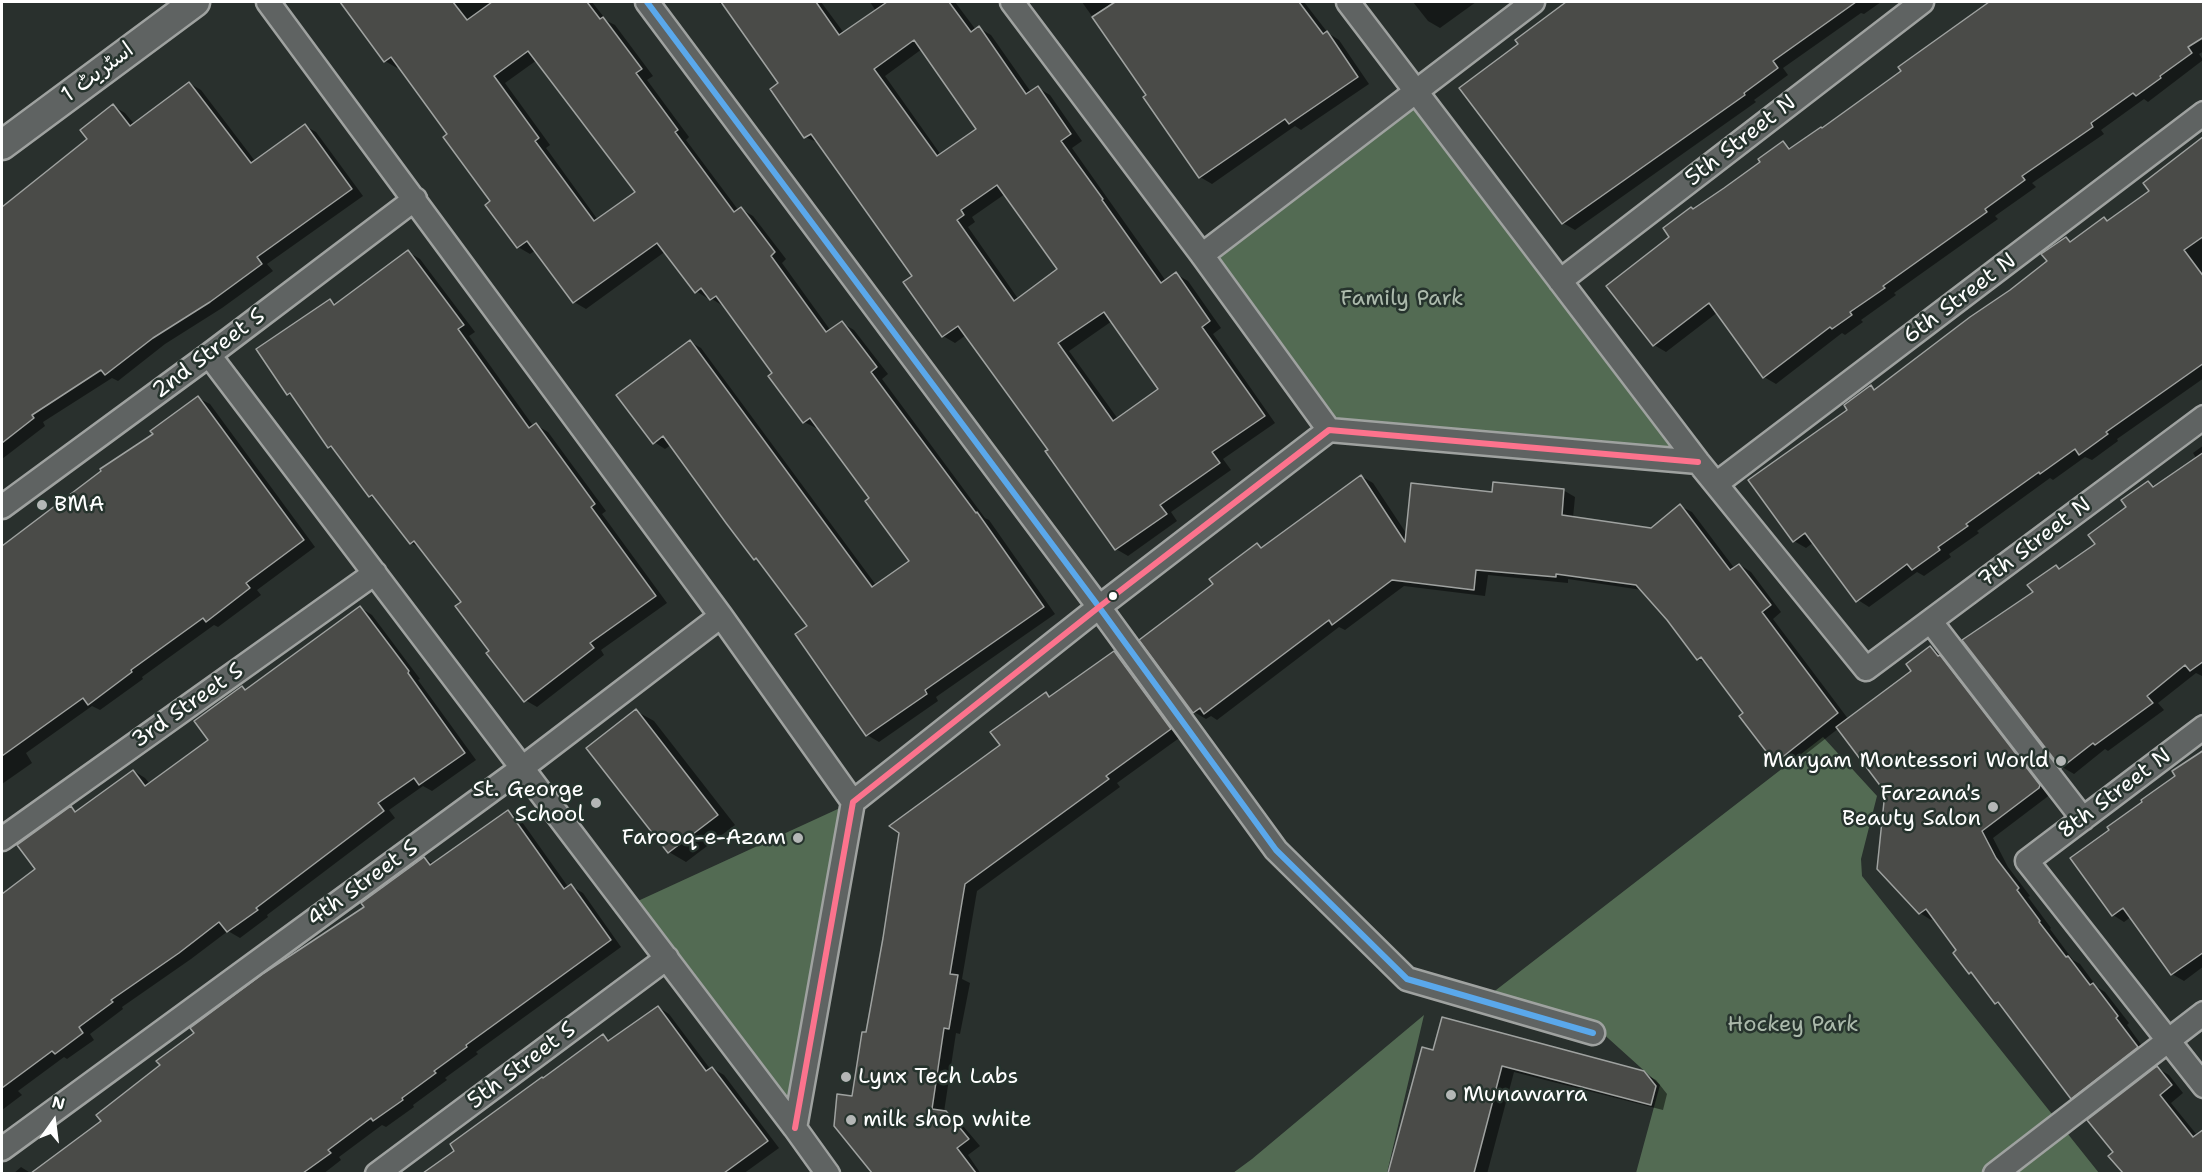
<!DOCTYPE html>
<html>
<head>
<meta charset="utf-8">
<style>
	body { margin:0 }
	#map { position:relative; width:2205px; height:1175px; overflow:hidden; background:#29302d; font-family:"Shantell Sans",sans-serif }
	canvas { display:block }
	.frame { position:absolute; inset:0; border:3px solid #fff; pointer-events:none }
	.north { position:absolute; left:24px; top:1091px; width:60px; height:60px; -webkit-text-stroke:4px #26332d; paint-order:stroke; rotate:14deg; font-size:16px; font-weight:700; line-height:24px; text-align:center; color:#fff }
	.north::after { content:''; display:block; margin:auto; width:21px; height:27px; background:#fff; clip-path:polygon(50% 0,100% 100%,50% 72%,0 100%) }
</style>
</head>
<body>
<div id="map">
<canvas width="2205" height="1175"></canvas>
<div class="frame"></div>
<div class="north">N</div>
</div>
<script>
const ctx = document.querySelector('canvas').getContext('2d');
ctx.lineJoin = 'round';
function fill(path, color) { ctx.fillStyle = color; ctx.fill(path, 'evenodd'); }
function strokePath(path, color, width, dash) { ctx.strokeStyle = color; ctx.lineWidth = width; ctx.lineCap = dash ? 'butt' : 'round'; ctx.setLineDash(dash || []); ctx.stroke(path); }
function label(font, color, halo, rows, align = 'center') {
  ctx.font = font + ' "Shantell Sans","Playpen Sans Arabic",sans-serif'; ctx.lineWidth = 5; ctx.setLineDash([]); ctx.textBaseline = 'middle'; ctx.strokeStyle = halo; ctx.fillStyle = color; for (const [text, x, y, turn = 0] of rows) {
    ctx.save(); ctx.translate(x, y); ctx.rotate((+turn || 0) * Math.PI / 180); ctx.textAlign = isNaN(turn) ? turn : align; if (halo) ctx.strokeText(text, 0, 0); ctx.fillText(text, 0, 0); ctx.restore();
  }
}
const green = new Path2D(`
	M1416,91l282,371 -369,-32 -127,-175z
	M1823,737l54,59 -16,63 1,17 237,297h-463l24,-88 -61,-55 -112,-33z
	M853,802l-58,326 -168,-222z
	M1424,1015l-37,158h-154l19,-14z`);
const shadow = new Path2D(`
	M342,2h250l15,19 8,4 38,51 -6,4 42,57 -3,3 53,71 2,-2 12,7 33,43 -4,4 49,68 11,-8 12,7 34,44 -6,5 103,139 4,2 66,94 -119,83 2,4 -59,41 -12,-7 -58,-108 -49,-66 -5,-3 -84,-113 -6,4 -11,-7 36,-100 11,6 175,237 35,-24 -40,-63 -53,-71 -2,1 -12,-6 -30,-49 -49,-68 -2,1 -14,-9 -2,1 -11,-7 -30,-40 -80,58 -12,-7 -38,-52 -6,4 -12,-7 -31,-42 5,-3 -43,-68 -50,-68 -2,2 -12,-7zM537,60l100,133 -39,27 -52,-72 4,-3 -45,-62z
	M717,2h104l23,31 32,-22 -6,-9h85l21,28 3,-2 12,7 40,57 7,-4 12,7 32,46 -10,7 94,133 10,-7 12,7 33,47 -8,6 62,89 -52,36 8,11 -60,42 6,9 -49,35 -12,-7 -66,-99 -84,-115 -11,8 -12,-7 -29,-60 -95,-133 -14,-6 -25,-54 -53,-76zM922,49l56,80 -37,26 -56,-79zM1005,194l54,76 -40,30 -51,-73 7,-5 -3,-5zM1112,321l48,69 -42,29 -49,-68z
	M1082,2h222l24,31 11,7 30,44 -68,46 -6,-4 -83,58 -12,-7 -52,-81z
	M1413,2h63l-36,26 -12,-7z
	M1569,2h312l-17,12 -3,-1 -78,55 5,7 -34,25 2,2 -181,128 -12,-7 -43,-179 -3,-4z
	M1992,2h212v49l-5,3 4,6 -55,42 -4,-3 -43,31 3,4 -72,49 4,4 -41,29 3,3 -104,74 2,2 -35,25 2,2 -18,13 -3,-2 -66,51 -12,-7 -46,-65 -52,40 -12,-7 -46,-59 63,-49 23,-27 68,-48 21,-19 10,6 110,-78 -3,-4z
	M189,83l12,7 54,71 50,-35 11,6 47,64 -96,68 6,7 -51,37 -57,36 -47,37 -6,-3 -69,44 2,4 -43,33v-251l87,-69 24,-33 12,7 10,12z
	M2204,138v240l-87,61 1,2 -26,19 -7,-3 -32,23 -3,-2 -73,53 2,2 -30,21 2,3 -27,19 -7,-4 -48,35 -11,-7 -44,-58 -8,6 -12,-7 -44,-60 99,-71 22,-23 5,3 135,-99 38,-29 17,-24 6,4 32,-23 5,3 42,-31z
	M408,252l12,7 55,73 -6,4 65,91 2,-2 12,7 58,79 -4,3 65,89 -66,47 3,5 -67,52 -12,-7 -34,-49 -28,-49 -41,-53 -11,-6 -32,-41 -9,-6 -33,-45 -8,-4 -34,-49 -7,-4 42,-94 7,4z
	M198,398l12,6 105,143 -58,43 4,5 -43,32 -4,-2 -72,52 1,2 -43,31 -8,-4 -66,47 6,10 -30,21v-236l101,-77 52,-36z
	M2204,445v232l-8,-4 -38,30 6,7 -56,41 -3,-2 -31,25 -12,-7 -27,-174 21,-26 5,2 36,-25 52,-61 6,3 41,-28 -3,-5z
	M1361,476l12,7 35,53 85,-42 70,-4 12,7 -2,21 79,11 28,-23 12,6 43,57 5,-4 11,7 30,40 -8,7 76,101 64,-49 17,-23 12,7 109,139 -58,44 15,29 22,29 -2,1 23,31 -1,1 23,31 7,4 17,23 8,5 24,31 -2,2 21,29 -65,50 -11,-6 -69,-91 -7,-4 -21,-28 -5,-3 -12,-21 -24,-33 -3,2 -11,-7 -33,-121 -48,-64 -51,40 -12,-6 -31,-49 -37,-49 -10,-5 -30,-40 -26,-29 -74,-11v4l-80,-8 -3,21 -81,-10 -59,44 -6,-3 -122,93 -6,-4 -5,3 -12,-7 -52,-72 73,-56 42,-39 7,3z
	M361,608l11,7 48,64 -2,1 58,80 -44,31 -9,-5 -34,24 6,8 -128,97 1,2 -28,21 -12,-7 -37,28 -69,48 1,2 -33,25 4,6 -27,19 -3,-2 -46,34 4,4 -20,15v-215l35,-26 34,-61 7,4 56,-41 11,7 5,6 60,-44 32,-52 5,3z
	M1114,652l12,7 56,77 -65,47 3,4 -143,104 -15,88 8,4 -10,51 -4,-1 -12,79 14,8 22,26 -12,9 13,19h-107l-39,-48 18,-28 14,-64 135,-289 44,-51 5,3z
	M636,711l18,10 81,104 -49,37 -17,-10z
	M2204,751v215l-20,15 -12,-7 -41,-57 -7,5 -11,-7 -2,-85 66,-53z
	M508,812l12,7 49,69 2,-2 12,7 38,54 -145,105 2,2 -33,24 2,2 -34,25 1,2 -28,20 -4,-2 -43,32 2,3 -18,14h-290l70,-52 322,-264 9,6z
	M658,1007l11,7 42,56 1,-2 12,7 55,73 -36,26h-318l31,-23 147,-115 9,5z
	M1423,1049l220,24 13,7 11,14 -4,16 -149,-38 -27,102h-98z
	M2157,1068l12,7 14,18 -12,10 26,32 7,4v35h-80l-13,-18 4,-4z
	M21,1167l11,7h-19z`);
const building = new Path2D(`
	M340,2h113l14,18 25,-18h95l13,17 3,-2 39,52 -6,4 42,57 -3,2 59,80 7,-5 34,45 -4,4 55,76 16,-11 35,46 -6,5 105,141 1,-1 67,95 -119,83 2,4 -61,42 -71,-102 12,-8 -51,-68 -2,2 -28,-37 -63,-87 -10,8 -37,-49 74,-55 182,247 37,-26 -44,-60 4,-3 -59,-80 -7,5 -35,-47 4,-3 -56,-77 -6,4 -9,-12 -6,5 -38,-50 -84,60 -46,-62 -10,7 -32,-43 5,-4 -47,-64 4,-3 -56,-77 -7,5zM528,51l107,141 -41,29 -59,-80 4,-3 -45,-62z
	M721,2h95l23,33 48,-33h62l22,30 8,-6 47,68 12,-8 33,48 -10,7 42,58 -1,1 59,83 15,-11 34,49 -8,6 63,89 -53,36 8,11 -60,42 7,9 -52,36 -70,-99 3,-1 -90,-124 -16,11 -39,-55 9,-6 -101,-142 -7,4 -34,-49 8,-6zM914,40l62,89 -39,27 -63,-87zM997,185l60,84 -43,32 -57,-81 7,-5 -3,-5zM1104,312l54,77 -45,32 -55,-78z
	M1115,2h184l24,32 4,-3 31,46 -69,47 -4,-5 -86,59 -56,-81 3,-2 -54,-78z
	M1566,2h290l-83,59 5,7 -34,25 1,2 -183,129 -103,-136 59,-44 -3,-4z
	M1989,2h215v35l-16,10 4,6 -32,23 1,2 -25,18 -3,-3 -42,30 2,4 -71,49 3,4 -40,29 2,3 -104,74 2,2 -35,24 2,3 -20,14 -2,-2 -67,51 -54,-75 -56,43 -47,-60 63,-49 -6,-9 28,-21 2,2 31,-21 36,-26 -2,-3 25,-18 6,8 32,-22 1,1 79,-57 -3,-4z
	M189,82l62,81 54,-39 47,65 -95,68 5,7 -52,38 -57,36 -48,37 -4,-5 -69,45 2,3 -32,25v-236l85,-68 -7,-9 33,-26 17,22z
	M2204,136v100l-20,14 20,27v86l-98,69 2,2 -29,21 -4,-6 -35,25 -1,-2 -73,52 2,2 -30,21 2,3 -28,20 -5,-6 -51,38 -51,-69 -12,9 -45,-62 99,-70 -3,-5 27,-20 3,5 96,-73 40,-27 37,-29 -6,-7 25,-17 4,5 34,-25 3,4 42,-30 -6,-8z
	M408,250l56,75 -6,4 71,99 7,-5 59,81 -4,3 65,89 -66,47 4,5 -70,54 -38,-49 3,-2 -34,-45 6,-4 -47,-61 -4,3 -38,-49 -3,2 -38,-51 -3,2 -38,-55 -3,2 -31,-46 74,-50 4,6z
	M198,396l106,144 -58,43 4,5 -44,34 -3,-4 -72,52 1,2 -44,33 -5,-7 -81,58v-210l99,-75 -1,-2 53,-35 -3,-3z
	M2204,452v209l-14,10 -5,-6 -38,31 6,7 -58,42 -2,-2 -32,25 -99,-128 71,-48 -6,-7 29,-20 3,4 36,-25 -7,-9 38,-28 -5,-7 27,-19 5,6z
	M1361,475l44,67 6,-59 81,9 1,-10 71,7 -2,26 89,13 29,-24 50,66 9,-6 32,41 -9,7 76,101 -63,50 -36,-47 4,-3 -42,-56 -4,3 -30,-40 -31,-35 -80,-11v3l-80,-7 -2,20 -82,-10 -60,45 -3,-5 -125,94 -4,-6 -7,5 -54,-73 74,-56 -4,-5 48,-36 4,5z
	M360,606l49,65 -1,2 57,80 -46,32 -5,-7 -36,25 6,8 -128,97 2,2 -31,22 -8,-10 -40,31 -68,47 2,2 -34,25 4,6 -28,21 -3,-3 -50,37v-194l33,-25 -18,-24 54,-39 4,6 58,-42 12,16 63,-46 -14,-19 48,-35 3,4z
	M1930,646l8,10 2,-1 100,130 -1,3 -57,43 14,27 23,30 -2,2 23,31 -1,1 27,35 2,-1 22,29 3,-2 25,33 -2,2 22,29 -67,52 -73,-97 -3,2 -24,-32 -2,2 -16,-21 3,-3 -30,-41 -7,5 -42,-45 8,-77 -49,-65 75,-56 -5,-7z
	M1114,651l57,78 -65,47 3,3 -144,105 -15,90 8,1 -9,54 -5,-1 -12,81 14,2 23,28 -12,9 19,25h-104l-38,-47 3,-32 15,2 10,-64h4l17,-94 16,-105 -10,-7 111,-81 -10,-13 56,-40 3,5z
	M636,709l82,106 -50,38 -82,-105z
	M2204,750v202l-33,23 -48,-67 -11,8 -42,-58 39,-28 -2,-3 35,-25 -1,-2 34,-24 -3,-5z
	M508,810l56,79 7,-5 40,56 -145,105 1,2 -33,24 2,2 -34,25 1,2 -30,21 -2,-3 -43,32 3,3 -28,20h-272l70,-52 -5,-6 64,-50 -4,-4 38,-28 -4,-5 74,-55 100,-66 -3,-4 63,-46 6,8z
	M658,1006l48,65 6,-4 56,74 -44,32h-301l31,-22 -4,-7 92,-67 1,1 60,-44 5,7z
	M1442,1017l202,54 12,15 -5,19 -149,-39 -28,107h-86l34,-126 11,3z
	M2157,1066l15,19 -12,10 33,42 11,-8v44h-81l-15,-17 5,-4 -26,-32z`);
const minor = new Path2D(`
	M268,2l453,614 132,186
	M647,2l452,605 177,243 131,129 186,54
	M1012,2l190,253 127,175
	M1348,2l350,460 168,207 338,-252
	M1202,255l331,-253
	M1560,281l362,-279
	M209,355l586,773 33,46
	M1716,484l488,-371
	M2,507l207,-152 206,-156
	M1931,622l152,197
	M2204,727l-177,134 177,225
	M2,839l373,-266
	M795,1128l58,-326 246,-195 230,-177 369,32
	M2,1149l520,-381 199,-152
	M377,1174l290,-216
	M1995,1174l209,-161`);
const tertiary = new Path2D(`
	M2,145l193,-143`);
const bus1 = new Path2D(`
	M647,2l452,605 177,243 131,129 186,54`);
const bus2 = new Path2D(`
	M795,1128l58,-326 246,-195 230,-177 369,32`);
const markers = [
	[42,505,6,"#b4b7b6"],
	[1113,596,5,"#fff"],
	[2061,761,6,"#b4b7b6"],
	[596,803,6,"#b4b7b6"],
	[1993,807,6,"#b4b7b6"],
	[798,838,6,"#b4b7b6"],
	[846,1077,6,"#b4b7b6"],
	[1451,1095,6,"#b4b7b6"],
	[851,1120,6,"#b4b7b6"]
];
const streetNames = [
	["اسٹریٹ 1",98,73,-37],
	["5th Street N",1741,141,-38],
	["6th Street N",1960,299,-37],
	["2nd Street S",209,354,-37],
	["7th Street N",2035,543,-37],
	["3rd Street S",188,706,-35],
	["8th Street N",2115,794,-37],
	["4th Street S",363,884,-36],
	["5th Street S",522,1066,-37]
];
const parkNames = [
	["Family Park",1402,299],
	["Hockey Park",1793,1025]
];
const poiNames = [
	["BMA",54,505],
	["Maryam Montessori World",2049,761,"right"],
	["St. George",584,790,"right"],
	["School",584,815,"right"],
	["Farzana's",1981,794,"right"],
	["Beauty Salon",1981,819,"right"],
	["Farooq-e-Azam",786,838,"right"],
	["Lynx Tech Labs",858,1077],
	["Munawarra",1463,1095],
	["milk shop white",863,1120]
];
fill(green, '#536b53');
fill(shadow, '#0007');
fill(building, '#4a4b48');
strokePath(building, '#9fa2a0', 1.5);
strokePath(minor, '#9fa2a0', 27);
strokePath(tertiary, '#9fa2a0', 33);
strokePath(minor, '#5f6362', 22);
strokePath(tertiary, '#5f6362', 28);
strokePath(bus1, '#5aa8eb', 6);
strokePath(bus2, '#fc738d', 6);
for (const [x, y, r, color] of markers) { const dot = new Path2D(); dot.arc(x, y, r, 0, 2 * Math.PI); ctx.fillStyle = color; ctx.fill(dot); strokePath(dot, '#26332d', 2); }
label('22px', '#fff', '#26332d', streetNames);
label('22px', '#acbaac', '#26332d', parkNames);
label('22px', '#fff', '#26332d', poiNames, 'left');
</script>
</body>
</html>
